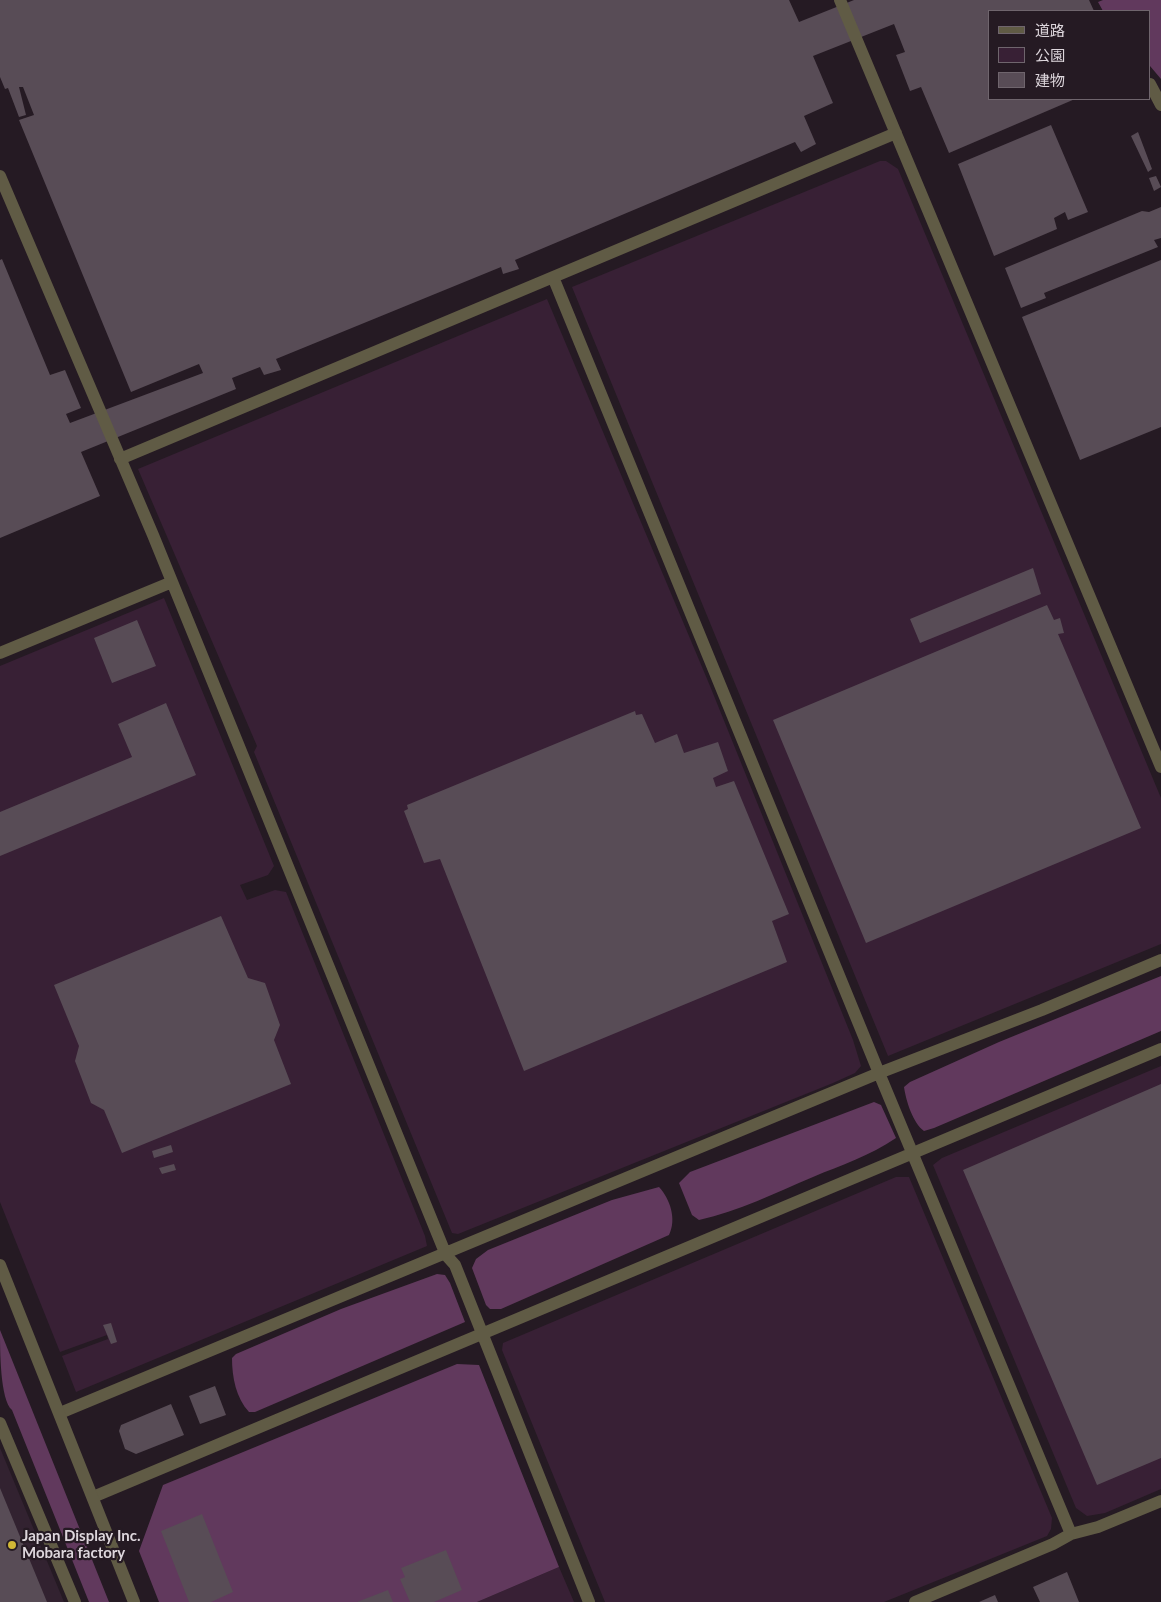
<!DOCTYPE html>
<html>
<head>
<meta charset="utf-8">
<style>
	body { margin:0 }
	#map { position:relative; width:1161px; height:1602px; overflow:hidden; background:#251a23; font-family:Lato,"Noto Sans JP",sans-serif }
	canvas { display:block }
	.legend { position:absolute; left:988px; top:10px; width:162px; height:90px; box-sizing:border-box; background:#251a23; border:1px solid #6f656d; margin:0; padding:6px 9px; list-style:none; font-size:15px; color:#ddd6dc }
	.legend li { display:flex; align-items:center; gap:10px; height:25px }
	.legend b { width:25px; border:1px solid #6f656d }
</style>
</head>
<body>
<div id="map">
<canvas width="1161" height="1602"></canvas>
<ul class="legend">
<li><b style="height:6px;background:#605b45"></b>道路</li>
<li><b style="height:14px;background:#382035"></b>公園</li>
<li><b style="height:14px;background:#584c56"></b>建物</li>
</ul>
</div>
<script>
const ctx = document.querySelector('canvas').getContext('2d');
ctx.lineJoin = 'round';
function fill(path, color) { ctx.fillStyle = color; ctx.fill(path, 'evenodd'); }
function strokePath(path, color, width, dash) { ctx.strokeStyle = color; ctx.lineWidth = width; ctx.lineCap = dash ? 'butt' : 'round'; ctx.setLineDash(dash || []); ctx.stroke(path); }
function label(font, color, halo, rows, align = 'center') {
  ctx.font = font + ' Lato,sans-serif'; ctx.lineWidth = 4.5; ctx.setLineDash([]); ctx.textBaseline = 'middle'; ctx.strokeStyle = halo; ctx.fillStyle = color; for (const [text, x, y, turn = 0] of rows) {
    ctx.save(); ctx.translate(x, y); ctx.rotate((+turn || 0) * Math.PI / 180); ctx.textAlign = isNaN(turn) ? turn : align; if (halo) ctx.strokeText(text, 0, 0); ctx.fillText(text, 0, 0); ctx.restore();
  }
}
const built = new Path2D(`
	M0,1448l64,154h-64z`);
const green = new Path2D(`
	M880,161h6l12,8 263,629v146l-273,112 -316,-769z
	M547,299l163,387 143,354 8,26 -6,7 -22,10 -375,151 -6,-1 -198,-481 3,-6 -119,-277z
	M164,598l110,268 -6,9 -28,10 7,15 28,-10 11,2 139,344 2,10 -351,146 -14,-36 46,-17 -1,-4 -47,17 -60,-150v-536z
	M1161,1066v423l-56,24 -18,3 -11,-8 -143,-343 9,-7z
	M896,1177h13l143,341 -1,11 -4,7 -163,66h-279l-103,-252 1,-7z
	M559,1567l15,35h-97z`);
const forest = new Path2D(`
	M1103,0h58v79l-11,-13v-55h-47l-5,-9z
	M1161,976v55l-227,97 -10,3c-11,-8 -18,-30 -20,-44l6,-5 89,-40z
	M874,1102l7,3 15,33c-26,18 -55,27 -83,39 -38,16 -74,34 -114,43l-7,-5 -13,-32 11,-11z
	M659,1187c11,12 18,32 10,48l-168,74h-11l-4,-4 -14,-37 4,-9 12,-9 124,-50z
	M437,1274l8,1 5,8 15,39 -210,90h-6c-13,-14 -17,-35 -17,-54l4,-4 105,-45z
	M0,1330l109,272h-20l-77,-192c-12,-10 -12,-61 -12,-80z
	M457,1364l22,1 80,202 -82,35h-318l-20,-51 24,-66z`);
const building = new Path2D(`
	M0,0h789l10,22 55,-22h235l5,11h-104v88h85l-126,54 -28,-66 -11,4 -14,-36 9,-3 -11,-28 -81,32 20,47 -29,13 12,28 -15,8 -6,-10 -280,118 4,9 -16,5 -2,-7 -225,92 5,11 -17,5 -4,-8 -28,11 4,11 -155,63 19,44 -100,42v-278l2,-1 48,116 15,-5 16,38 -15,6 4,9 133,-50 -4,-9 -68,28 -112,-272 15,-5 -11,-28h-4l7,28 -7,2 -11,-29 -3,1 -5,-12z
	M1051,125l37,87 -20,8 -3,-8 -11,6 3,11 -63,27 -36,-92z
	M1138,132l14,37 -4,3 -17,-36z
	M1156,176l5,11 -7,4 -5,-13z
	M1161,207v31l-7,2 4,7 -114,46 2,5 -25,10 -16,-40 137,-57 7,1z
	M1161,260v167l-81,33 -58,-143z
	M1033,568l8,26 -121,49 -10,-24z
	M1047,605l7,15 6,-2 4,15 -6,1 83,194 -275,115 -93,-223z
	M137,620l19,46 -44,17 -18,-45z
	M166,703l30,72 -196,81v-44l132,-55 -14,-33z
	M635,711l1,4 6,-1 13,29 22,-9 7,19 34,-11 10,29 -15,7 3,9 18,-6 55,133 -17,7 15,41 -263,109 -84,-212 -16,4 -20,-52 4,-2 -1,-4z
	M221,916l27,62 17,5 15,42 -6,15 17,44 -169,69 -18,-43 -13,-7 -16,-42 4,-15 -25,-61z
	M1161,1084v374l-64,27 -134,-315z
	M171,1145l2,7 -19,6 -2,-7z
	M174,1164l2,6 -14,4 -3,-6z
	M111,1323l6,19 -6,2 -8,-19z
	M215,1386l11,29 -26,9 -11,-28z
	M171,1404l13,31 -48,19 -11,-5 -6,-18 2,-6z
	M0,1488l47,114h-47z
	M202,1514l31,78 -22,10h-22l-28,-71z
	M446,1550l16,40 -28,12h-24l-10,-23 5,-2 -4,-9z
	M1067,1572l12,30h-39l-7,-15z
	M388,1590l5,12h-36z
	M995,1595l3,7h-19z`);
const service = new Path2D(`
	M840,0l321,767
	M0,176l153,359 293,720 9,10 134,337
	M553,277l326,796 192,461
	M120,459l776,-326
	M0,653l172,-71
	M60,1413l819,-340 163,-63 119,-50
	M0,1423l75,179
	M93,1497l1068,-448
	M915,1602l138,-58 18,-10 27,-7 63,-26`);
const minor = new Path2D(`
	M1150,84l11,21`);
const tertiary = new Path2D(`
	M0,1265l134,337`);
const markers = [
	[12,1545,5,"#d1b736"]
];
const poiNames = [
	["Japan Display Inc.",22,1536],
	["Mobara factory",22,1553]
];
fill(built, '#322230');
fill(green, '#382035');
fill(forest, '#61395d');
fill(building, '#584c56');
strokePath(service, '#605b45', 12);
strokePath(minor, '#605b45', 12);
strokePath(tertiary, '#605b45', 12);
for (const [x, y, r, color] of markers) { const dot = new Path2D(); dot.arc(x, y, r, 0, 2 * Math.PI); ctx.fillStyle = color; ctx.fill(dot); strokePath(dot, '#251a23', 2); }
label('bold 15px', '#ddd6dc', '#251a23', poiNames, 'left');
</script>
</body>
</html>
